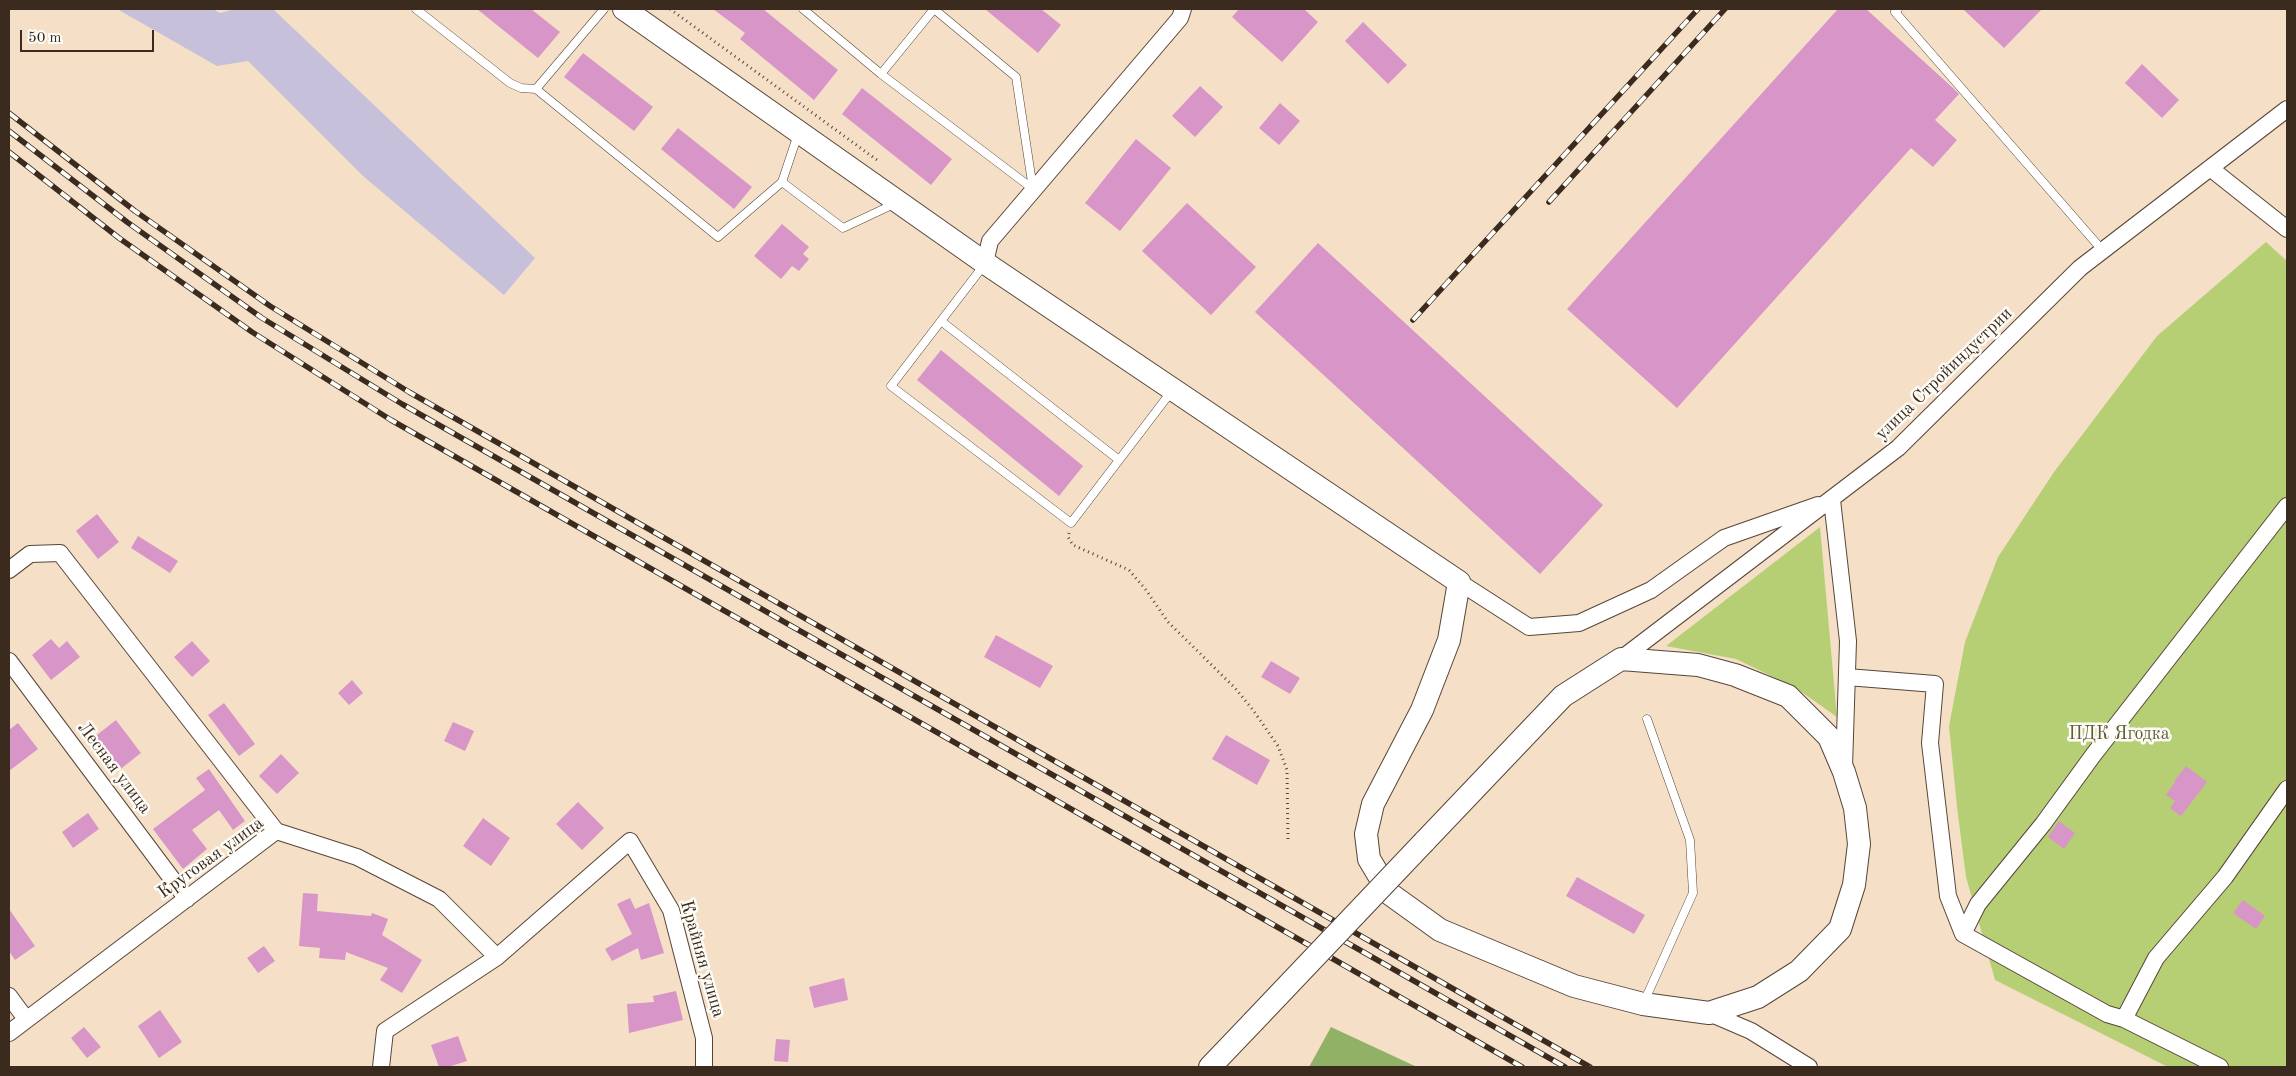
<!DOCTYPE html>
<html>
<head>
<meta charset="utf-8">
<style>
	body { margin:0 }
	#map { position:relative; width:2296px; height:1076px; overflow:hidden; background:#f5e0c7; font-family:"Old Standard TT",serif }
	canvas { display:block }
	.frame { position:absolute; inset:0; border:10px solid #3b2a1e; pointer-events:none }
	.scale { position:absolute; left:20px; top:30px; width:134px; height:22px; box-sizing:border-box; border:2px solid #3b2a1e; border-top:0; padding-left:6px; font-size:15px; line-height:18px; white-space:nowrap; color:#3b2a1e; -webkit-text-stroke:4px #fdfcf7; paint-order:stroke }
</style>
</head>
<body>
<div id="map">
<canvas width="2296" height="1076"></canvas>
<div class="frame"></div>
<div class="scale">50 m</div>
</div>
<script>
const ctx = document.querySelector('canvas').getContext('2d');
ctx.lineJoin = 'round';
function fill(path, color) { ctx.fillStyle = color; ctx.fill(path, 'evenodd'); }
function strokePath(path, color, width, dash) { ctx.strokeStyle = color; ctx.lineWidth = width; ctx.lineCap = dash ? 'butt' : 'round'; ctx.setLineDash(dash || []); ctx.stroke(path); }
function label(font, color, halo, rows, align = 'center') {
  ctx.font = font + ' "Old Standard TT",serif'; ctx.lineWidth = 5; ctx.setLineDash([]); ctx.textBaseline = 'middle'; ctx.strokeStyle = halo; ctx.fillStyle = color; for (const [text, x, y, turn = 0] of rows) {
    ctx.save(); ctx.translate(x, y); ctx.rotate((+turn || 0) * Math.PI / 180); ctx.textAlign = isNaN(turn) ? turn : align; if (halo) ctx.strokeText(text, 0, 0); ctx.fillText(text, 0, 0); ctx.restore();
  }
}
const industrial = new Path2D(`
	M117,9h96l7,4 15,-4h38l262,249 -31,37 -141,-119 -115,-115 -31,5z`);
const green = new Path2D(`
	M2266,242l21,19v806h-119l-173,-87 -29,-103 -9,-70 -8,-81 16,-84 33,-85 56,-85 103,-136z
	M1820,527l17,190 -41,-29 -60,-29 -70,-13z`);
const forest = new Path2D(`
	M1331,1027l86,40h-108z`);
const building = new Path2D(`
	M477,9h54l29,23 -22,26z
	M713,9h50l75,61 -24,30 -74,-61 5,-6z
	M985,9h56l20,16 -23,28z
	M1239,9h65l14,13 -36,40 -50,-45z
	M1838,9h28l87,79 6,6 -24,26 22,20 -24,27 -22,-19 -234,260 -110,-99z
	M1963,9h79l-38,39z
	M1363,22l44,43 -19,19 -43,-43z
	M583,53l70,54 -19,24 -70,-54z
	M2142,64l37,36 -17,18 -37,-35z
	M1200,86l23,21 -28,30 -23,-21z
	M862,88l90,71 -21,26 -89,-71z
	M1280,103l20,18 -21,24 -20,-17z
	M678,128l74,59 -18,22 -73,-60z
	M1136,139l35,29 -51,63 -35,-28z
	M1187,203l69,64 -45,48 -69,-64z
	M782,224l27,23 -6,7 6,5 -10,12 -7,-5 -11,13 -27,-23z
	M1318,243l285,262 -63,69 -285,-262z
	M941,350l142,116 -24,30 -142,-116z
	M97,514l22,28 -21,17 -22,-28z
	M138,536l40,25 -8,12 -39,-25z
	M996,635l57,31 -13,22 -56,-31z
	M51,639l8,9 8,-7 13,16 -29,23 -19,-25z
	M192,641l18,20 -18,16 -18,-20z
	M1271,661l29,17 -10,16 -29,-17z
	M352,680l11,13 -14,12 -11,-12z
	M224,703l31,41 -16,12 -31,-41z
	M116,720l25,33 -23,18 -25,-33z
	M453,722l21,9 -9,20 -21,-10z
	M18,723l20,26 -29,22v-41z
	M1226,735l44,25 -13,25 -45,-26z
	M281,754l18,19 -22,21 -18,-18z
	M2186,766l21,16 -26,34 -11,-8 5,-7 -9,-6 9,-13 -1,-1z
	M209,769l36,52 -12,9 -14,-20 -27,20 15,19 -24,20 -30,-40 52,-39 -9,-12z
	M578,802l26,26 -22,22 -26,-26z
	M88,813l11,16 -26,19 -11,-16z
	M483,818l27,20 -19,28 -28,-20z
	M2059,821l16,12 -11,16 -16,-12z
	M1577,877l68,38 -11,19 -68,-38z
	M303,893l15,1 -1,17 54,5 1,-3 16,6 -6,16 40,25 -20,33 -22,-13 8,-12 -42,-16 -1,8 -26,-2 1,-10 -21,-2z
	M630,898l5,11 14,-6 15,50 -23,7 -3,-12 -26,13 -7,-12 27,-15 -15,-30z
	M2243,900l22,16 -9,13 -23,-16z
	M9,909l26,37 -20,14 -6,-9z
	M264,946l11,15 -17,12 -11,-15z
	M844,978l4,22 -34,8 -5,-21z
	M676,991l7,29 -54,13 -2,-29 27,-2 -1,-6z
	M160,1010l22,32 -23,16 -21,-32z
	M84,1027l17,20 -14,11 -16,-20z
	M458,1036l9,25 -19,6h-9l-8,-22z
	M776,1039l14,1 -2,22 -14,-1z`);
const path = new Path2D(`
	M670,9l207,151
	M1069,533l-1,4 5,8 56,25 17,20 22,32 67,66 18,22 25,36 9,24 1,69`);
const lane = new Path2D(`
	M416,9l94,74 11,5 15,1
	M604,9l-68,80 182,148 64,-55
	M803,9l78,65 152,115
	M1898,9l-3,3 208,239
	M881,74l53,-65 82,68 17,112
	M798,134l-16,48 61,46 51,-24
	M984,265l-93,121 180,137 100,-131
	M941,321l178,139
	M1644,1002l49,-109 -3,-53 -43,-121`);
const street = new Path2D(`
	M2210,168l77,61
	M985,263l5,-22 190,-223 3,-9
	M1832,500l16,141 -4,126
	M9,570l21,-16 30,-1 216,278
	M1459,582l70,45 50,-4 72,-33 73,-52 94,-33
	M1621,659l277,-211 182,-180 207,-159
	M9,661l178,238
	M1847,677l88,7 -5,59 18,153 15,38 144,80 17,5 96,48
	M1963,934l15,-30 65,-80 51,-70 193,-248
	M9,996l17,23
	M1709,1013l42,18 58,36
	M2124,1019l32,-61 69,-81 62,-88
	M9,1033l267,-202 81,26 82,42 58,58
	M381,1067l4,-36 112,-74 133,-116 41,69 33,128v29`);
const secondary = new Path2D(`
	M624,9l361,254 474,319 -10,58 -27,70 -49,94 -7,30 3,25 21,35 50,36 134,56 69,18 66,9 49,-16 41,-26 41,-42 14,-44 5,-41 -4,-36 -11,-36 -15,-35 -41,-41 -53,-21 -37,-10 -77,-6 -58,37 -139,146
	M1210,1067l43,-45`);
const rail = new Path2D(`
	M9,113l126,98 135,95 139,86 1181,675
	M9,131l118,91 135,96 140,86 1163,663
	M9,152l110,86 133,94 139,88 1131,647
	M1549,202l176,-193
	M1413,320l285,-311`);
const secondaryBridge = new Path2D(`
	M1253,1022l171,-180`);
const streetNames = [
	["улица Стройиндустрии",1944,374,-44],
	["Лесная улица",114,768,53],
	["Круговая улица",211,858,-36],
	["Крайняя улица",702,959,74]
];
const parkNames = [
	["ПДК Ягодка",2119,734]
];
fill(industrial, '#c6c0da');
fill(green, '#b7cf74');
fill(forest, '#91b266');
fill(building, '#d895c7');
strokePath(lane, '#574537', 9);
strokePath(street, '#574537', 18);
strokePath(secondary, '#574537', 24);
strokePath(path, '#574537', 3, [1, 4]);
strokePath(lane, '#fff', 8);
strokePath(street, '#fff', 16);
strokePath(secondary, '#fff', 22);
strokePath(rail, '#3b2a1e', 5.5);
strokePath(rail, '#fdfcf7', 4, [11]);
strokePath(secondaryBridge, '#574537', 24, []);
strokePath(secondaryBridge, '#fff', 22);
label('18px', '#3b2a1e', '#fdfcf7', streetNames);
label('18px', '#605c38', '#fdfcf7', parkNames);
</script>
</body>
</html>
